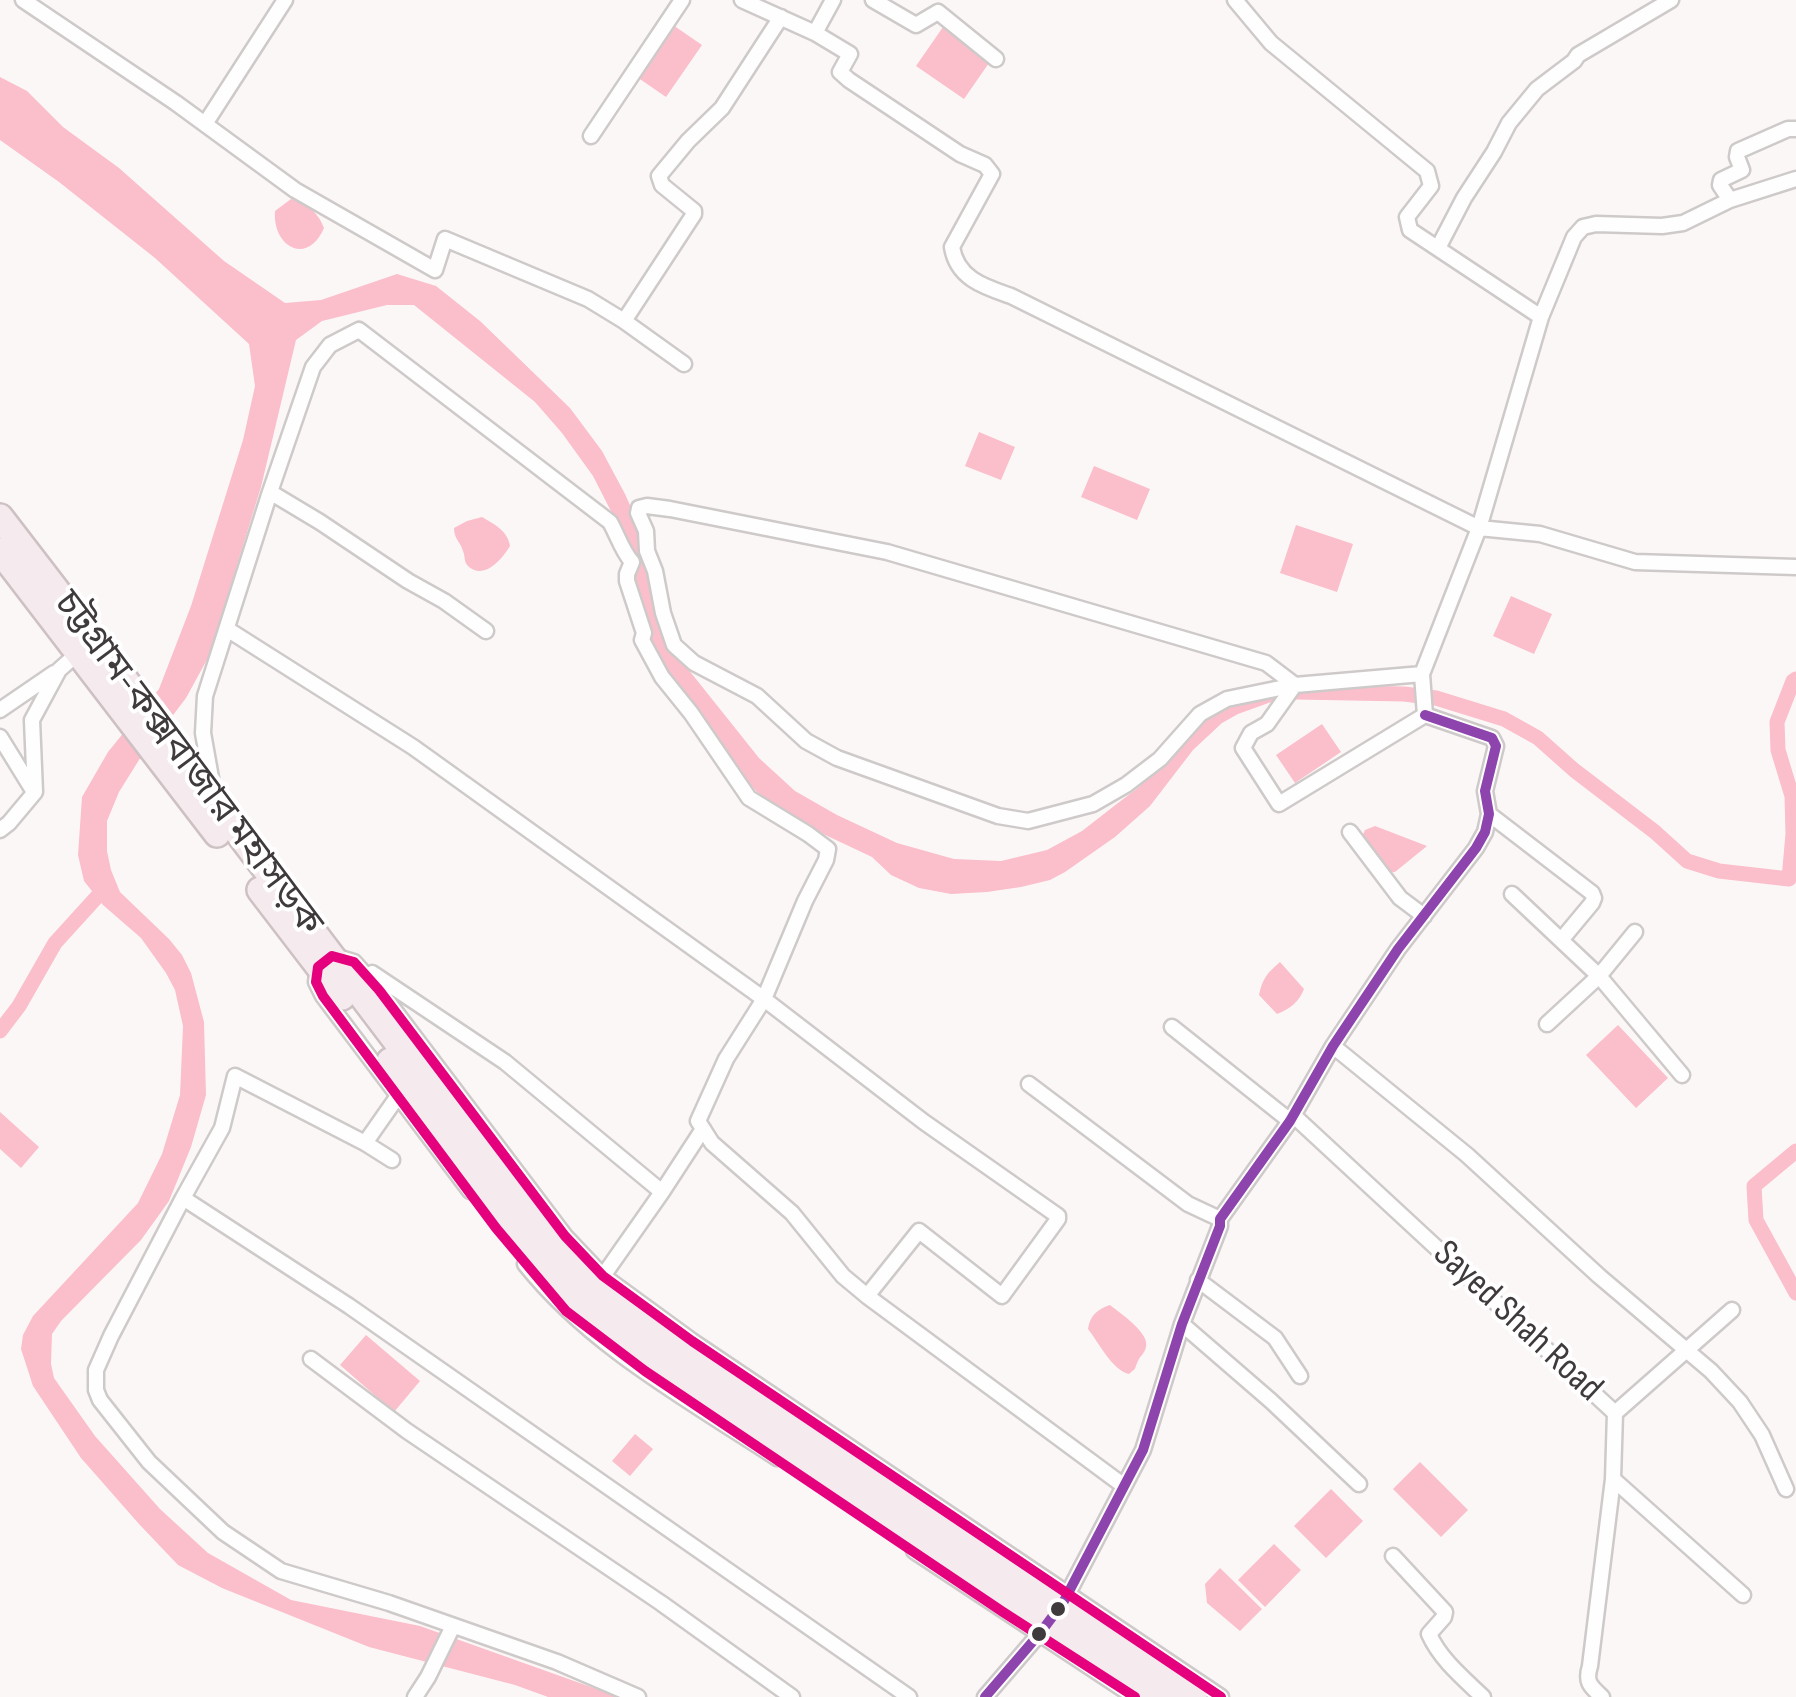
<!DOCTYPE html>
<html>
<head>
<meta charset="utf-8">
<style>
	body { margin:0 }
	canvas { display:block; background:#fcf7f7 }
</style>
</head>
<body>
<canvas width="1796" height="1697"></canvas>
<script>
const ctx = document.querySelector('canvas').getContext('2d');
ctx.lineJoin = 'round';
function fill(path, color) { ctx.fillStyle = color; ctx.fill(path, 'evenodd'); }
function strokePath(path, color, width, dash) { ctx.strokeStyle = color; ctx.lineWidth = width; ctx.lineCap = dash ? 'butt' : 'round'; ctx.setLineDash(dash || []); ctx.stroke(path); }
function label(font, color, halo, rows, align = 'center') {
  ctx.font = font + ' "Sofia Sans Condensed","Noto Sans Bengali",sans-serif'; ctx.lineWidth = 8; ctx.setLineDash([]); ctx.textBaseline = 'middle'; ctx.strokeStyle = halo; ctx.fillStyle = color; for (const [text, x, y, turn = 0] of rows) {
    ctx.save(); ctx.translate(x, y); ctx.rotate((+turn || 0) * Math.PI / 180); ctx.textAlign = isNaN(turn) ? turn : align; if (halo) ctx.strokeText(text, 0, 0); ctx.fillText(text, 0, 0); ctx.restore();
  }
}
const water = new Path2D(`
	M670,23l32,22 -36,52 -32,-22z
	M943,27l48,33 -27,39 -48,-33z
	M0,77l27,14 36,36 56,41 105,93 61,42 36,-3 76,-26 39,12 44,35 90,87 32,43 23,43 17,38 25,105 17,27 75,94 36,33 42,24 60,28 57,16 47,2 46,-11 35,-19 36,-28 21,-16 50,-54 16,-14 28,-17 41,-8 4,2 -4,5 -36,13 -16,9 -29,27 -43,56 -35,31 -50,35 -15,8 -29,7 -34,5 -36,2 -32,-6 -28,-13 -19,-18 -70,-33 -45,-32 -16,-18 -68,-89 -20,-31 -35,-129 -25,-49 -31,-43 -27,-31 -121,-97h-27l-65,16 -26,19 -35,147 -52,169 -23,42 -47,62 -20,32 -12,29v30l4,19 9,22 49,47 13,16 9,18 13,49 2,73 -15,52 -22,54 -28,39 -80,81 -9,13 -1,30 3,14 41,58 65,73 48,44 83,47 129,26 199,71h-71l-33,-12 -146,-38 -147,-59 -44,-23 -39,-41 -58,-66 -48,-72 -12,-37 2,-14 10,-19 105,-113 24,-49 18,-59 3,-69 -8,-36 -9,-17 -25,-35 -38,-33 -19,-24 -6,-26 4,-58 26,-45 51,-63 32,-83 52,-166 12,-54 -6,-42 -94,-86 -96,-76 -59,-42z
	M291,199c15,2 28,15 33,29 -17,39 -52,18 -49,-17z
	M979,432l36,15 -14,33 -36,-14z
	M1094,466l56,23 -13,31 -56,-23z
	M482,517c12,7 26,14 28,29 -7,12 -25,34 -41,21 -6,-6 -3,-8 -6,-16 -3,-10 -9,-12 -9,-23l13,-7z
	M1296,525l57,19 -16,48 -57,-19z
	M1511,596l41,18 -18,40 -41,-18z
	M1322,724l19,28 -46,31 -19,-28z
	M1375,826l52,20 -32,26 -8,1 -25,-36 3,-7z
	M1280,962l24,27c-5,13 -14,20 -27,25l-18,-19c3,-16 9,-23 21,-33z
	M1618,1025l50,53 -32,30 -50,-53z
	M0,1112l39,35 -18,21 -21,-19z
	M1110,1305c10,8 40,28 36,42 -1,6 -6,9 -8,14 -5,11 0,5 -9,13 -17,-4 -30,-31 -41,-45 2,-14 10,-20 22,-24z
	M366,1335l54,46 -26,31 -54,-47z
	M635,1434l18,15 -23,27 -18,-15z
	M1420,1462l48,48 -27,27 -48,-48z
	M1331,1489l32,32 -37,37 -32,-32z
	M1274,1544l27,26 -36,37 -27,-27z
	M1220,1568l42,41 -22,22 -33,-28 -2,-19z`);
const canal = new Path2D(`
	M1296,692l108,2 32,4 68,21 34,19 36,32 81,62 32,29 32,10 70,8
	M1789,879l4,-45 -1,-38 -14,-46 -1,-28 16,-41 3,-2
	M0,1031l19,-25 36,-63 50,-55
	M1796,1151l-42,35 2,34 40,73`);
const street = new Path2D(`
	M23,0l153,103 119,87 140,80 10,-31 143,60 36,22 70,-107v-3l-32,-26 -3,-9 29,-35 34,-33 59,-91
	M742,0l73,33 35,21 -10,18 9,8 111,74 25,11 7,9 -40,73c5,32 33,40 59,49l468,232 61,6 95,28 161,5
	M873,0l43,25 22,-13 58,47
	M1235,0l36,43 156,128 4,15 -24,31 3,13 131,87 -62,211 -57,146 3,41
	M815,33l18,-33
	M205,124l80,-124
	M591,136l91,-136
	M1730,200l-10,-15 1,-5 21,-10 -5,-13 1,-6 50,-22h8
	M1438,248l26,-50 30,-46 15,-29 28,-34 37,-28 4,-6 93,-55
	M1541,317l33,-80 9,-10 13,-3 66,2 21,-3 47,-23 66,-21
	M624,321l60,43
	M270,492l50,30 88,59 36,20 42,30
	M1422,674l-127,11 -68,14 -27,15 -40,45 -34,26 -33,19 -65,17 -30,-5 -161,-58 -31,-17 -49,-45 -63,-33 -20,-18 -11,-32 -8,-42 -8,-20 -1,-20 -8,-18 1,-5 8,-2 23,3 217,43 379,111 29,22 -1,1 -27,38 -16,9 -8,15 36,56 146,-89
	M0,710l54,-37
	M0,737l34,55
	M213,789l-10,-56 2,-37 65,-204 43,-125 17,-22 29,-15 251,192c8,14 12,29 22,40l-5,12v7l17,52 -2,7 20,37 29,36 58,85 59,36 20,15 -2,11 -21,41 -41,98 -38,60 -28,62 14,22 80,70 51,63 24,20 52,-65 83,65 56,-77v-3l-134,-94 -160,-123 -351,-252 -186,-118
	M1489,814l103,79 2,5 -2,5 -30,36
	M0,830l9,-7 26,-31 -3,-72 27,-50 19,-17
	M1350,832l50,66 24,18
	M1512,894l87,82 83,99
	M334,956l20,6 25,28 186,246 38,40 89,65 529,356
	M372,973l133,89 157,130 41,-63
	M317,974l-1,8 7,14 147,195
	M1547,1024l52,-48 36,-44
	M1172,1027l118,94
	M1333,1046l134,109 132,121 112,95 29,31 22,33 24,54
	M1029,1084l159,120 32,15
	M1293,1115l322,298 -2,66 -23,187c-5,16 0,20 12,31
	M365,1143l33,-47
	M392,1160l-27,-17 -130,-67 -13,52 -39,70 -72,138 -15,34v20l4,10 49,62 74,70 58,39 108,32 168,59 81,35
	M183,1198l166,108 560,391
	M525,1264c66,83 164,136 252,194
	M603,1276l59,-84
	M1198,1280l77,58 25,38
	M867,1296l257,190
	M1182,1324l89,77 88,83
	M311,1359l96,72 254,172 131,94
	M1615,1413l117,-103
	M1613,1479l130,116
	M914,1551l221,146
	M1393,1556l52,56 -1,5 -15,17c11,25 34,44 54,63
	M1064,1601l79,-151 39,-126 38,-98v-7l70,-98 43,-75 65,-97 78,-101 9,-16 4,-18 -4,-23 11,-45 -4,-8 -67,-23
	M415,1697l13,-20 25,-51
	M985,1697l56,-65`);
const highway = new Path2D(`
	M0,517l120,156 100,136 305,402 67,78 148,105 320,216 134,87
	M0,551l217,283
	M260,890l82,107
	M390,1061l120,166 33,40 50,49 298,206 269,175`);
const bus1 = new Path2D(`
	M985,1697l56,-65 23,-31 79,-151 39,-126 38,-98v-7l70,-98 43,-75 65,-97 78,-101 9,-16 4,-18 -4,-23 11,-45 -4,-8 -67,-23`);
const bus2 = new Path2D(`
	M1135,1697l-132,-85 -358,-241 -79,-60 -70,-83 -173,-232 -7,-14 2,-15 14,-11 22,6 25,28 186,246 38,40 89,65 529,356`);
const markers = [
	[1058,1609,9,"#3f3a3b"],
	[1039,1634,9,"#3f3a3b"]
];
const streetNames = [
	["চট্টগ্রাম-কক্সবাজার মহাসড়ক",187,764,53],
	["Sayed Shah Road",1517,1322,43]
];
fill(water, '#fbbecb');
strokePath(canal, '#fbbecb', 15);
strokePath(street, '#cfcaca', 19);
strokePath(highway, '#cec1c3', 30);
strokePath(street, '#fffefe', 14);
strokePath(highway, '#f5eaed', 25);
strokePath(bus1, '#8e44ad', 10);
strokePath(bus2, '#e5007d', 10);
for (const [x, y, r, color] of markers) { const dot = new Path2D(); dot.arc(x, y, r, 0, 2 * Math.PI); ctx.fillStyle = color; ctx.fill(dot); strokePath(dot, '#fff', 4); }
label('38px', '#3f3a3b', '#fff', streetNames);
</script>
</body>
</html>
